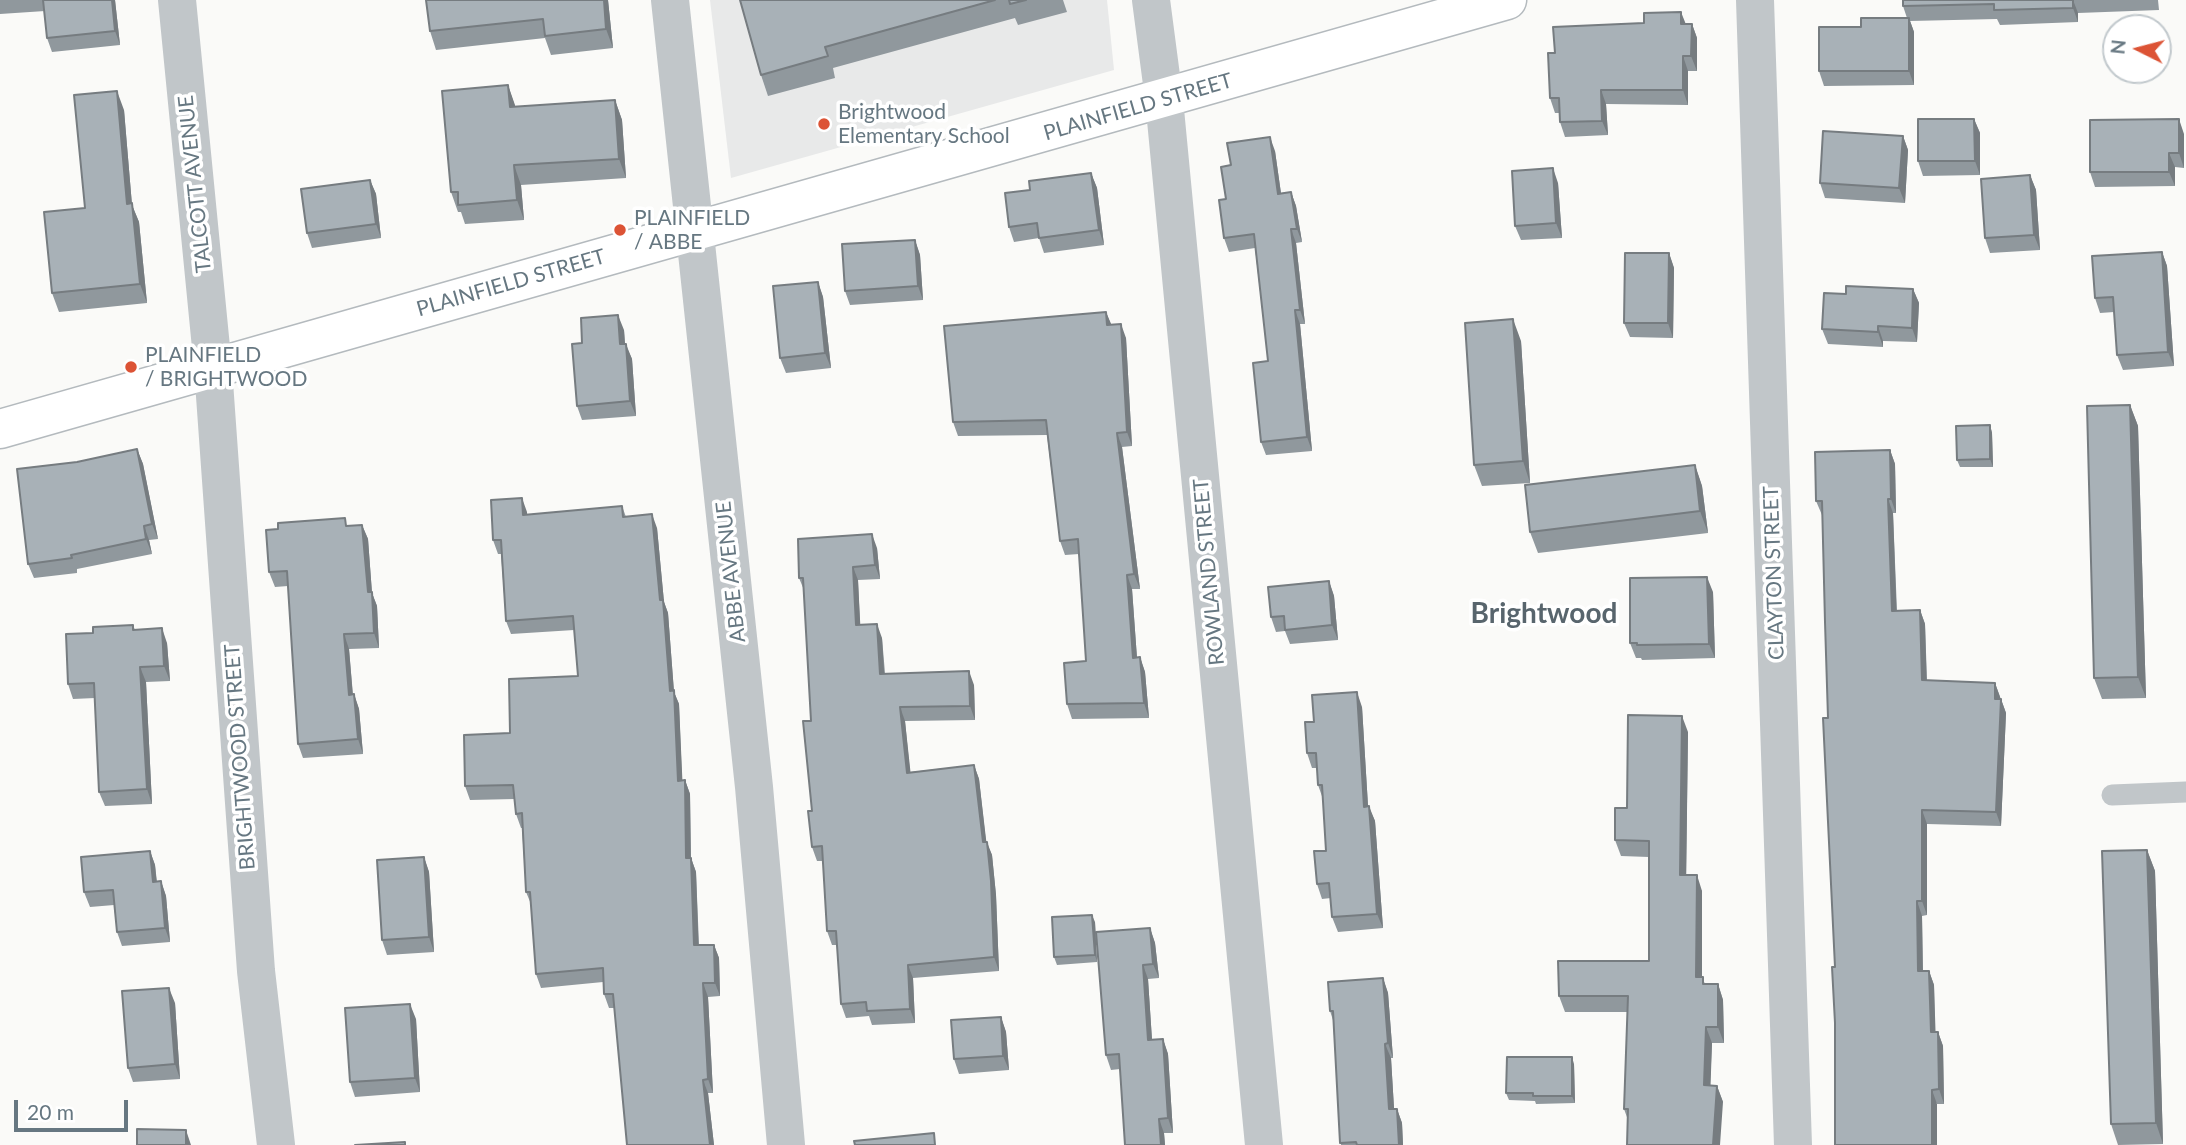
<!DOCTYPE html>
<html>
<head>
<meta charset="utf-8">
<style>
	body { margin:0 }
	#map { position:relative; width:2186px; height:1145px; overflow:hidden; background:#fafaf8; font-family:Lato,sans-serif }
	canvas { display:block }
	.north { position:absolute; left:2102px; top:14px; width:70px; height:70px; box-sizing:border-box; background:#fff; border:2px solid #c2c9cd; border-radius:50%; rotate:276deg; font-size:19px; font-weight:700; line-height:28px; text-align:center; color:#667781 }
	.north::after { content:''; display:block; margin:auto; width:24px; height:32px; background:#dc5335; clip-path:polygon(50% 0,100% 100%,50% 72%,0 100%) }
	.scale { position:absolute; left:14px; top:1100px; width:114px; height:32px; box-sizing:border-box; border:4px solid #667781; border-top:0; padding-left:9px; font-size:21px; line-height:24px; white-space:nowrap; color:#667781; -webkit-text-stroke:5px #fff; paint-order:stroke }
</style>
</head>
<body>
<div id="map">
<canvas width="2186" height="1145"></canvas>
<div class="north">N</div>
<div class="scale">20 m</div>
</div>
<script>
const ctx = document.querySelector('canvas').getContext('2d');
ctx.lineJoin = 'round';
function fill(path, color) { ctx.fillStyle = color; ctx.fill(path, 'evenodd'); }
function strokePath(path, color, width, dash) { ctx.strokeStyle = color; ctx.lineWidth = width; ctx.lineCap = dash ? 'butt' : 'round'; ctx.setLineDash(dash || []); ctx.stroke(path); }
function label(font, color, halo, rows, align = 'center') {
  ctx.font = font + ' Lato,sans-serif'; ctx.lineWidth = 7; ctx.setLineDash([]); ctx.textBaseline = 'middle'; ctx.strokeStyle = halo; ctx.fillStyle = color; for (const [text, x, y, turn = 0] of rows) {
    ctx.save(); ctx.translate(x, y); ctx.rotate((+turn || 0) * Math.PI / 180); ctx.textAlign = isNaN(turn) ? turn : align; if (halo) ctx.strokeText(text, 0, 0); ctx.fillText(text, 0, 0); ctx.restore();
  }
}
const built = new Path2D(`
	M710,0h397l7,70 -383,108z`);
const lane = new Path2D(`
	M2112,795l74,-3`);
const street = new Path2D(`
	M177,0l36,368 43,603 20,174
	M670,0l84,787 32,358
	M1151,0l13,99 100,1046
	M1755,0l38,1145`);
const secondary = new Path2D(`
	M0,429c502,-144 1005,-284 1507,-429`);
const wall = new Path2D(`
	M0,0h115l5,45 -68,7 -5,-14 -2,-27 -45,3z
	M608,0l5,48 -62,7 -6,-17 -109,12 -6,-19z
	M740,0h323l4,12 -49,13 -3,-7 -182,50 2,10 -67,18 -7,-21z
	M1903,0h255l1,10 -81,3v9l-78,3 -3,-6 -87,2 4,11v53l-90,1 -5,-15 42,-44 46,-9 -4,-12z
	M1685,24h7l5,14v33h-9v34l-82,-1 2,31 -43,2 -5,-15v-9h-5l-5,-15 5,-45z
	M508,85l7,22 100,-7 7,20 4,58 -105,7 3,35 -59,4 -4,-12h-3l-7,-20z
	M124,110l8,95 7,17 8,81 -88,9 -7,-19z
	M1974,119l6,14v42l-57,1 -5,-15z
	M2184,134v34l-9,-1v19l-80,1 -5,-15z
	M1903,136l5,14 -3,53 -80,-5 -5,-15z
	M1275,151l6,42 10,-1 5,14 6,36 -6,1 9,81h-5l12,127 -46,4 -5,-13 7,-81 -13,-113 -26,4 -5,-14 7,-73z
	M1091,173l6,15 7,57 -60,8 -5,-15 -25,4 -5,-15 21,-37z
	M2030,175l6,15 4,60 -50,3 -5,-15z
	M370,180l6,14 5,44 -69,10 -5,-15z
	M1558,183l4,55 -41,2 -6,-14z
	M915,240l5,15 3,45 -73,5 -5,-14z
	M2162,252l5,14 7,100 -51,4 -6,-15 -3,-43 -14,1 -5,-15z
	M1669,253l5,15 -1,70 -43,-1 -6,-14z
	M818,282l5,15 8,71 -45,5 -6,-15z
	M1913,289l6,14 -2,39 -34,-1v6l-55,-3 -6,-15 24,-35z
	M1106,312l5,13 15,13 6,108 -10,1 18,142h-8l5,69 3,-1 5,15 4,46 -77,1 -5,-15 19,-43 -7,-107 -14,1 -5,-14 -13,-106 -89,1 -5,-14z
	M624,330l1,14 7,15 4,57 -54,4 -5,-14 5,-63z
	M1521,341l9,142 -48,3 -8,-21z
	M2130,405l8,21 8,272 -44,1 -8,-21z
	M1990,425l2,8 1,34h-33l-3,-7z
	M137,449l6,15 15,75 -9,1 3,14 -75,15v4l-43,5 -6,-14 49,-102z
	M1890,450l5,14 1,49h-3l4,98 23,-1 5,14 2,56 68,3 11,30 -5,113 -74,-2v91l-5,1 1,55h6l5,14 1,47h3l5,14 1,58h-7l-102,-137 -13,-452 -6,-14z
	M1695,465l7,21 6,47 -170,20 -8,-21z
	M622,506l4,11 31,11 7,74 4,11 6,79 5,12 3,76h3l5,14 1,64 5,14 3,73h15l5,13 1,38 -12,1 5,96h-5l6,52h-87l-12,-137h-6l-5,-14 -1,-12 -62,6 -5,-14 -5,-70 -5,-12 -4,-64h-1l-5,-14 -1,-15 -45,1 -5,-14 45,-53 68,-57 -4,-46 -63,4 -5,-13 -5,-67h-3l-5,-14 34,-28v3z
	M362,525l6,14 4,54 5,13 2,42 -30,1 4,46 1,-1 5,15 4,45 -60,4 -5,-14 -10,-158 -13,1 -6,-15 79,-46z
	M877,548l3,31 -22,1 2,45 22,13 3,35 89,12 1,35 -70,1 5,51 64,-7 5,14 7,63 6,13 4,40 3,76 -86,7 2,45 -43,2 -3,-9 -23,2 -5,-14 -4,-59h-5l-5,-14 -4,-70h-6l-5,-14 -1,-126 -7,-131 -5,-12z
	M1329,581l5,15 4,44 -48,4 -5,-13 -9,1 -5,-15z
	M1713,592l2,66 -73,2 -1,-2h-5l-6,-15z
	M133,625l2,5 32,13 3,38 -24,1 6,122 -47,2 -6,-14 -4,-94 -22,1 -5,-15 25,-51z
	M1362,707l6,99 7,15 8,107 -45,4 -6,-15 -1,-19 -9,1 -5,-15 9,-33 -3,-52 -5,-14 -1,-17h-5l-5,-15 7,-31z
	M1688,732l-2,143 16,16v86l3,7h13l5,16 1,43h-12l-2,42 7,1 6,16 -95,18 -4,-11 4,-97h-63l-6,-16 90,-35v-104l-28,-1 -6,-16z
	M2147,850l8,21 8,273 -45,1 -7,-21z
	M150,851l5,14 2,17 4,-1 5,15 4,46 -48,4 -5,-14 -3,-27 -24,2 -6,-15z
	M424,857l5,15 5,80 -47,3 -5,-15z
	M1095,922l2,40 -40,3 -3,-8z
	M1150,928l5,15 4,35 -11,1 4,61 11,-1 5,15 5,79h-9l1,12h-40l-5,-76 -9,1 -5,-15z
	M1383,978l5,15 5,65h-2l3,51h3l5,14 1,22h-62l-8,-125 -3,-9z
	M175,1003l5,76 -47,3 -5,-14z
	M1001,1017l5,15 3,38 -50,4 -5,-15z
	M416,1019l4,73 -65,5 -5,-15z
	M1574,1064l1,39 -39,1 -1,-3 -26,-1 -3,-7z`);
const shadedWall = new Path2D(`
	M112,0h3l5,45 -5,-14z
	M604,0h4l5,48 -7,-19z
	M2073,0l5,13v9l-5,-14z
	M1681,12l6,15 -6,-3z
	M1909,18l5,14v53l-5,-14z
	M1692,24l5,14v33l-6,-15z
	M1683,56l5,15v34l-5,-15z
	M508,85l7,20 2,21 -7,-19z
	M1601,90l5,14 2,31 -6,-14z
	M117,91l7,19 8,95 7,17 8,81 -7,-19 -13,-80z
	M615,100l7,20 4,58 -7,-19z
	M1974,119l6,14v42l-5,-14z
	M2179,119l5,15v34l-5,-15z
	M1903,136l5,14 -3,53 -6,-15z
	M1270,137l5,14 8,57 -5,-14z
	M2169,153l6,14v19l-6,-14z
	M514,165l7,20 3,35 -7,-20z
	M1553,168l5,15 4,55 -6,-15z
	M1091,173l6,15 7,57 -5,-15z
	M2030,175l6,15 4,60 -6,-15z
	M370,180l6,14 5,44 -5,-14z
	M1291,192l5,14 6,36 -5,-13z
	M1291,229l5,14 9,81 -5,-14z
	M915,240l5,15 3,45 -5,-14z
	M2162,252l5,14 7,100 -6,-14z
	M1669,253l5,15 -1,70 -5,-15z
	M818,282l5,15 8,71 -6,-15z
	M1913,289l6,14 -2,39 -5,-14z
	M1295,310l5,14 12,127 -5,-14z
	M1106,312l6,14 -5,-1z
	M618,315l6,15 2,29 -6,-15z
	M1513,319l8,22 9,142 -7,-22z
	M1121,324l5,14 6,108 -5,-14z
	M1878,326l5,15v6l-5,-15z
	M626,344l6,15 4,57 -6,-15z
	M2130,405l8,21 8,272 -8,-21z
	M1990,425l2,8 1,34 -3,-8z
	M1117,433l5,14 18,142 -6,-15z
	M137,449l6,15 15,75 -6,-15z
	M1890,450l5,14 1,49 -5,-14z
	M1695,465l7,21 6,47 -8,-22z
	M522,498l5,14 1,17 -5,-14z
	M1888,499l5,14 4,112 -5,-14z
	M652,514l5,14 7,74 4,11 6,79 5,12 4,90 -5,-13 -8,-90z
	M362,525l6,14 4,54 5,13 2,42 -5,-15 -6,-41z
	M144,526l5,14 3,14 -6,-15z
	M872,534l5,14 3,31 -5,-14z
	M853,567l5,13 3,59 -5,-14z
	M1127,575l5,14 6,83 -5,-14z
	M1707,577l6,15 2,66 -6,-14z
	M1329,581l5,15 4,44 -6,-15z
	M1920,610l5,14 2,70 -5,-14z
	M877,624l5,14 3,49 -5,-13z
	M162,628l5,15 3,38 -6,-15z
	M344,634l5,15 5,61 -5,-15z
	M1140,657l5,15 4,46 -5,-15z
	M140,667l6,15 6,122 -5,-15z
	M969,671l5,14 1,35 -5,-14z
	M1995,683l5,14v16l-5,-14z
	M1357,692l5,15 7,115 -5,-15z
	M354,694l5,15 4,45 -5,-15z
	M2001,699l5,14 -5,113 -5,-14z
	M900,707l5,14 7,65 -5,-13z
	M1682,716l6,16 -2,159 -6,-16z
	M974,765l5,14 9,77 -5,-14z
	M685,780l5,14 1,78 -5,-14z
	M1369,806l6,15 8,107 -6,-14z
	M1922,810l5,14v91l-5,-14z
	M987,842l5,13 4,40 3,76 -5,-14z
	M2147,850l8,21 8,273 -7,-21z
	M150,851l5,14 3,32 -5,-15z
	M424,857l5,15 5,80 -5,-15z
	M691,858l5,14 3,87 -5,-14z
	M1697,875l5,16v102l-6,-16z
	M161,881l5,15 4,46 -5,-14z
	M1917,901l5,15 1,69 -5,-14z
	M1092,915l3,7 2,40 -2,-7z
	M1150,928l5,15 4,35 -6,-14z
	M714,945l5,13 1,38 -5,-13z
	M908,965l5,13 2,45 -5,-14z
	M1143,965l5,14 5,76 -5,-15z
	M1929,971l5,14 2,61 -5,-14z
	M1383,978l5,15 5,65 -5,-15z
	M703,983l5,14 5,96 -5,-14z
	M1718,984l5,16 1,43 -6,-16z
	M169,988l6,15 5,76 -5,-15z
	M410,1004l6,15 4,73 -5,-14z
	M1001,1017l5,15 3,38 -6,-14z
	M1706,1027l6,16 -2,58 -6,-16z
	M1938,1032l5,14 1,58 -5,-15z
	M1163,1039l5,15 5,79 -5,-15z
	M1385,1044l6,14 4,66 -6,-15z
	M1572,1057l2,7 1,39 -3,-7z
	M703,1080l5,13 6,52h-4z
	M1717,1086l6,16 -3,43h-7z
	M1932,1090l5,14v41h-5z
	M1397,1109l5,14 1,22h-4z
	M1159,1119l5,14 1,12h-4z
	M186,1130l5,15h-5z`);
const building = new Path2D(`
	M43,0h69l3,31 -68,7z
	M426,0h178l2,29 -61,7 -2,-17 -113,12z
	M740,0h255l-170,47 3,9 -67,19z
	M1009,0h17l-16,4z
	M1903,0h170v8l-79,2v-6l-91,2z
	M1681,12v12h11l-1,32h-8v34h-82l1,31 -42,1 -1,-24h-9l-2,-45h7l-2,-26 91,-4v-10z
	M1861,18h48v53h-90v-44h42z
	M508,85l2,22 105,-7 4,59 -105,6 3,35 -59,5v-13h-7l-9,-101z
	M117,91l10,113 5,-1 8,81 -88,9 -8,-81 41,-4 -11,-113z
	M1918,119h56l1,42h-57z
	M2179,119v34h-10v19h-79v-52z
	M1823,131l80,5 -4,52 -79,-5z
	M1270,137l8,57 13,-2 6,37h-6l9,81h-5l12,127 -46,5 -8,-79 15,-2 -14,-127 -30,4 -5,-38 7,-1 -5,-32 10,-2 -4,-22z
	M1553,168l3,55 -41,3 -3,-55z
	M1091,173l8,57 -60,8 -2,-15 -28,4 -4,-34 25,-3 -1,-9z
	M2030,175l4,60 -49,3 -4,-59z
	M370,180l6,44 -69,9 -6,-44z
	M915,240l3,46 -73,5 -3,-47z
	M2162,252l6,100 -51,3 -4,-58 -18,1 -3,-42z
	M1625,253h44l-1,70h-44z
	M818,282l7,71 -45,5 -7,-72z
	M1846,286l67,3 -1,39 -34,-2v6l-56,-3 2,-36 22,1z
	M1106,312l1,13 14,-1 6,108 -10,1 17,141 -7,1 6,83 7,-1 4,46 -77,1 -3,-41 22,-2 -8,-122 -18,2 -14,-121 -93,2 -9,-96z
	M618,315l2,29h6l4,57 -53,5 -5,-62 10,-1 -1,-25z
	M1513,319l10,142 -49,4 -9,-142z
	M2130,405l8,272 -44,1 -7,-272z
	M1990,425v34l-33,1 -1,-34z
	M137,449l15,75 -8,2 2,13 -75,16 1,3 -44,6 -11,-95 60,-7z
	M1890,450l1,49h-3l4,112 28,-1 2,70 73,3v16h6l-5,113 -74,-2v91h-5l1,70h11l2,61h7l1,57 -7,1v55h-97v-122l-3,-56h3l-12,-249h5l-3,-96 -3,-121h-6l-1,-49z
	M1695,465l5,46 -170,21 -5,-47z
	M522,498l1,17 99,-9 1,11 29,-3 8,86h3l7,91 4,-1 4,91 7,-1 1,78h5l3,87h20l1,38h-12l5,96 -5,1 7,65h-83l-14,-151h-9l-1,-26 -67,6 -6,-82h-4l-4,-79 -6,1 -3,-29 -48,1 -1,-51 46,-2 -1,-54 69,-3 -5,-60 -67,5 -5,-81h-8l-2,-40z
	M345,518l1,8 16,-1 6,67h4l2,41 -30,1 5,61 5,-1 4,45 -60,5 -11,-173 -18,1 -3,-42 12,-1v-6z
	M872,534l3,31 -22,2 3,58 21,-1 3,50 89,-3 1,35 -70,1 7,66 67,-8 9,77h4l4,39 3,76 -86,8 2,44 -43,2 -1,-9 -25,2 -5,-73h-9l-5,-85 -10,1 -4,-36h4l-9,-90h8l-8,-143h-4l-1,-39z
	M1707,577l2,67 -72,1v-2h-7v-65z
	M1329,581l3,44 -47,5 -1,-14 -13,1 -3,-30z
	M133,625v5l29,-2 2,38 -24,1 7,122 -48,3 -5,-109 -26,1 -2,-50 27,-1v-6z
	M1357,692l7,115 5,-1 8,108 -45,3 -3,-34 -12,1 -3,-33h12l-4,-66h-4l-2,-32h-9l-2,-31h9l-2,-27z
	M1628,715l54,1 -2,159h17l-1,102h7v7h15v43h-12l-2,58 13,1 -4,59h-86l1,-36h-4l4,-113h-69l-1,-35h91v-120l-34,-1v-32h12z
	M2147,850l9,273 -45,1 -9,-273z
	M150,851l3,31 8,-1 4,47 -48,4 -4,-42 -29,2 -3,-35z
	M424,857l5,80 -47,3 -5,-80z
	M1092,915l3,40 -41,2 -2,-40z
	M1150,928l3,36 -10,1 5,75 15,-1 5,79 -9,1 2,26h-36l-6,-91 -13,1 -10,-123z
	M1383,978l5,65 -3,1 4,65h8l2,36h-42l-1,-3 -16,1 -7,-132h-3l-2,-29z
	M169,988l6,76 -47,4 -6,-77z
	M410,1004l5,74 -65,4 -5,-74z
	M1001,1017l2,39 -49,3 -3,-39z
	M1507,1057h65v39h-39v-3h-27z
	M137,1129l49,1v15h-49z
	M934,1133l1,12h-80l-1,-4z
	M405,1142v3h-50z`);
const markers = [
	[824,124,7,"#dc5335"],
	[620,230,7,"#dc5335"],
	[131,367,7,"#dc5335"]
];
const streetNames = [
	["PLAINFIELD STREET",1138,107,-16],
	["TALCOTT AVENUE",195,184,-96],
	["PLAINFIELD STREET",511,283,-16],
	["ABBE AVENUE",731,572,-96],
	["ROWLAND STREET",1209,572,-95],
	["CLAYTON STREET",1774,573,-92],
	["BRIGHTWOOD STREET",240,757,-94]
];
const poiNames = [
	["Brightwood",838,112],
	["Elementary School",838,136],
	["PLAINFIELD",634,218],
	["/ ABBE",634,242],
	["PLAINFIELD",145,355],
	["/ BRIGHTWOOD",145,379]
];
const districtNames = [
	["Brightwood",1544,614]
];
fill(built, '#e8e9e9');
strokePath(secondary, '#b4babe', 41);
strokePath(lane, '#c1c6c9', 21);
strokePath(street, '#c1c6c9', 38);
strokePath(secondary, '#fff', 38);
fill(wall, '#90989d');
fill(shadedWall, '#767c80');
fill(building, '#a8b1b7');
strokePath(building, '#767c80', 2);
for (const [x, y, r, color] of markers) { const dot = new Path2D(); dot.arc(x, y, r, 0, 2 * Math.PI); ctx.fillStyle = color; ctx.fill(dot); strokePath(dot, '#fff', 2.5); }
label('21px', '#667781', '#fff', streetNames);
label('21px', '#667781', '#fff', poiNames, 'left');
label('bold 28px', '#58656d', '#fff', districtNames);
</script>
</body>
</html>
